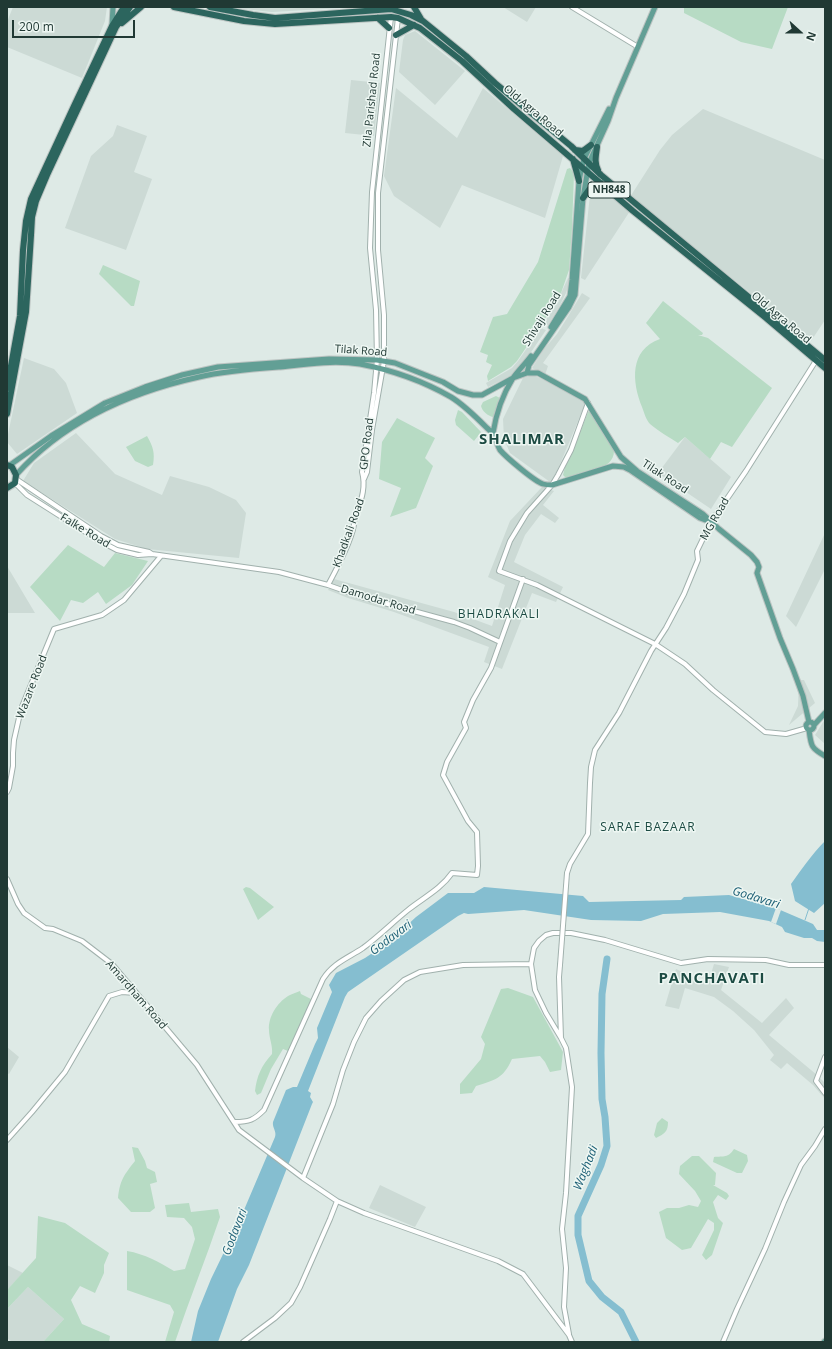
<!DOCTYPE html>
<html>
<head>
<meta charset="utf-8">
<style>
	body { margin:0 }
	#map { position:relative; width:832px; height:1349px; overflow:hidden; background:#deeae6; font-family:"Open Sans",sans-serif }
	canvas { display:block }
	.frame { position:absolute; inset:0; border:8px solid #203934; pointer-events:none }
	.north { position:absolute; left:780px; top:12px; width:40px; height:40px; -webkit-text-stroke:3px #eef7f3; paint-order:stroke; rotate:111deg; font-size:11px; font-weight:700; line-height:16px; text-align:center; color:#203934 }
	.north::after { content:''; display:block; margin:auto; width:14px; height:18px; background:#203934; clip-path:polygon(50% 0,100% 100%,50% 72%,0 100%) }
	.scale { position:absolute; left:12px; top:20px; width:123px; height:18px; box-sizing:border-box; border:2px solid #203934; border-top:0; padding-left:5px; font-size:12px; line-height:14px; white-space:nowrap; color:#203934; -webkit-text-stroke:3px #eef7f3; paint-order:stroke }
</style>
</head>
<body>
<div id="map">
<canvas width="832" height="1349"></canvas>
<div class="frame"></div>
<div class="north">N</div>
<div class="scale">200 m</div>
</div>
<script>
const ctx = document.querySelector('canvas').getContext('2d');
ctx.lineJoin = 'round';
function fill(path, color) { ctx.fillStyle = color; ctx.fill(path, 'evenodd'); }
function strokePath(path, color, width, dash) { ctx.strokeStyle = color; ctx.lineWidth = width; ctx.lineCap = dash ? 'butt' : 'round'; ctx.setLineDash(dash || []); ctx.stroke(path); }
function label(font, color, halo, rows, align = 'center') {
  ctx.font = font + ' "Open Sans",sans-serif'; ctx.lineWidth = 3; ctx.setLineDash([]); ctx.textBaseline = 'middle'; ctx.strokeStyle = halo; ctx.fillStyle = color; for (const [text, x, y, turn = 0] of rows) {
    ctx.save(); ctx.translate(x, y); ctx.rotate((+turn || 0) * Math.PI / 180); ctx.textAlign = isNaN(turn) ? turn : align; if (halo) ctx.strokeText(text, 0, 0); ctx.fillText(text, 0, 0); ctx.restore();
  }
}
const built = new Path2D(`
	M13,7h94l-2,14 -23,57 -75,-31v-25z
	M225,7h132l-85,5z
	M503,7h33l-9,15z
	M415,31l50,40 -30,34 -36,-33 4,-32 2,-5z
	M351,80l29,3 -6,53 -29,-3z
	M396,88l61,50 26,-50 80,68 -18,62 -83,-33 -22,43 -46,-32 -10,-20z
	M703,109l122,51v160l-14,21 -181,-144 30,-47 12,-15z
	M117,125l30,11 -13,36 18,7 -26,71 -61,-22 26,-72 22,-20z
	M600,188l30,23 -45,69 -4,-2 9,-83 3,-6z
	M568,278l3,1 -5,14 -7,14 -11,18 -4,-2 13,-21z
	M582,293l8,5 -47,65 5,3 -3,9 -13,-7 12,-19 13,-15 10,-16z
	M541,328l5,2 -23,34 -13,12 -22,11 -2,-4 26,-15 6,-7z
	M24,358l30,11 12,14 11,30 -60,41 -10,-12v-3z
	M533,375l44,20 9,7 -33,79 -3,1 -40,-29 -6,-14 -1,-20 20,-41z
	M76,433l39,41 47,21 8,-19 39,11 27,13 10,13 -7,45 -92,-9 -32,-10 -92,-58 11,-18z
	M685,437l46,40 -20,32 -53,-36z
	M542,487l12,4 -11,14 16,13 -4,5 -14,-9 -16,21 -11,27 49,25 -7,15 -24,-9 -30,76 -18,-7 5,-15 -95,-35 -46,-14 -20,-8 6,-11 120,33 38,14 13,-41 -17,-8 22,-56z
	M825,533v36l-29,58 -10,-11z
	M7,566l28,47h-28z
	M799,680h5l11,23 -26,22 9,-19z
	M825,719v25l-10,-9z
	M714,964l15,3 -8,23 41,33 24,-25 8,10 -25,27 48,40 8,8v16l-12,-14 -26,-22 -6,6 -11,-9 4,-5 -20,-25 -21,-19 -19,-14 -29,-9 -6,21 -14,-3 11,-37 32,15z
	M7,1047l12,10 -10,17 -2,-1z
	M380,1185l46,22 -11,20 -46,-19z
	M7,1265l16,8 -16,17z
	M28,1287l36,32 -21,23h-31l-5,-4v-29z`);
const green = new Path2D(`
	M684,7h104l-16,42 -31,-7 -57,-29z
	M570,168l4,5 -2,56 -3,41 -8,23 -21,34 -23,34 -6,6 -23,14 -1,-5 5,-11 -6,-3 2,-7 -8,-3 13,-35 14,-3 31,-52 29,-93z
	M103,265l37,16 -6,25h-3l-32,-32z
	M663,301l40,32 -1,2h-4l10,3 64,50 -40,59 -11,-5 -11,17 -25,-22 -7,6c-9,-6 -20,-12 -28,-19 -4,-4 -6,-12 -8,-17 -10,-25 -13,-57 18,-68l-14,-16z
	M496,396l4,2 1,2 -8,17c-5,-1 -11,-6 -12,-11l2,-4z
	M458,410l4,2 19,20 -7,9 -18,-16 -1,-5z
	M591,410l23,41c0,20 -33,23 -48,27l-3,-3 2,-8 6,-11 17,-44z
	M397,418l38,20 -10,20 8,8 -17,42 -26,9 11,-29 -22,-9 3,-37z
	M147,436c6,11 8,16 6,29l-5,2 -13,-6 -9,-14z
	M68,545l36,22 11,-14 33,8 -16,24 -26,19 -8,-12 -15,11 -12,-3 -11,21 -30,-34z
	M246,887l4,1 24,19 -16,13 -15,-31z
	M508,988l25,9 30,55 -2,18 -11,2 -5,-10 -5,-6 -28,3c-9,20 -17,21 -36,27l-4,7 -12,1v-10l21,-25 4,-15 -4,-7 20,-48z
	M300,991l1,3 12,6 -25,51 -5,-2 -12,20 -10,24 -4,2 -2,-4c2,-15 6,-25 17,-37 1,-8 -3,-16 -3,-24 -1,-13 8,-27 19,-34 3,-2 8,-3 12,-5z
	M662,1118l6,4c0,10 -4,12 -12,16l-2,-3 3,-12z
	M132,1147l6,1 7,13 2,7 8,4 2,10 -7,2 5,24 -5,4h-19l-13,-14c2,-18 6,-23 17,-37z
	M734,1149l13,6 1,6 -6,12h-5l-24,-11 1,-5c10,-1 14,1 20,-8z
	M692,1156h7l17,17 -1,12h-2l14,8 2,3 -3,4 -8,-5 -5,7 5,16 5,5 -11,32 -6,5 -4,-5 12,-25v-7l-6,-4 -17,29 -9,2 -16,-12 -7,-26 8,-4h12l10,-3 9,2 3,-6 -6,-10 -16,-17 1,-8z
	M189,1203l2,9 27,-3 2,8c-14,42 -31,83 -45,125h-10l9,-30 -4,-7 -43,-15v-39c18,3 32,11 47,20l11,-2 10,-30 -3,-12 -8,-9 -17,-1 -2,-12z
	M38,1216l27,7 44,30 -5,12v8l-9,20 -15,-7 -9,14 11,24 28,12 -1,6h-66l21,-23 -36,-32 -21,22v-19l29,-32z`);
const water = new Path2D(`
	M825,841v62l-11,10 -19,-12 -4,-17c10,-14 21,-30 34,-43z
	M484,887l99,9 6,6 92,-2 3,-3 45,-2 49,14 35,15 4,6h8v12l-8,-1 -5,-3h-8l-19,-6 -3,-5 -13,-6 -49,-9 -57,2 -22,7 -50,-1 -67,-10 -56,4 -4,-1 -6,3 -110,76 -3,5 -37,94 3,2 -1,4 3,5 -1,2 -63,161 -12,24 -19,53h-27l7,-31 13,-32 30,-62 34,-80c2,-6 -3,-9 -2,-15l13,-32 7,-3h4l18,-43 3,-6 -1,-10 15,-36 -3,-7 7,-12 29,-15 24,-16 27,-25 32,-24h26z`);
const pier = new Path2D(`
	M776,908l5,2 -5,14 -5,-2z`);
const stream = new Path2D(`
	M805,920l4,-12`);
const river = new Path2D(`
	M607,959l-5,35 -1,59 1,46 3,18 2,29 -6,19 -23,51v19l11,46 13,16 19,15 15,30`);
const minor = new Path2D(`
	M572,7l66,40
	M588,403l-17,47 -13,25 -6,10 -25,28 -17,28 -11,30 38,14 118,59 30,20 28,26 52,42 21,2 21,-6
	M16,479l85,57 17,9 31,7 3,2 127,18 49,13 34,12 92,25 16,6 30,14
	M364,479l3,-7 5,-42 12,-69v-46l-6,-65v-57l20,-175
	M15,483l12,12 71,45 19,10 21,5 14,-1
	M328,585c7,-13 27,-50 26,-63 5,-17 13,-32 8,-50l12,-79 3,-33 -1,-50 -6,-62 2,-56 19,-175
	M7,792l2,-4 4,-22v-13l1,-13 7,-31 33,-80 48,-14 22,-15 37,-44
	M567,873l3,-9 18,-30 2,-51 1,-16 4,-17 24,-37 32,-62 15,-23 18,-34 14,-34 -1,-9 14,-29 35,-51 71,-112
	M7,879l11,25 6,9 21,15 8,1 29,12 30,23 85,101 42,65 64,48 34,23 27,12 134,48 25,13 46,61 3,7
	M531,964l4,26 11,23 15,25
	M560,965l-1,12 2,61 5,10 6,39 -6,106 -4,36 4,39 -2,39 5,27
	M825,1057l-9,24 9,12
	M235,1122c14,0 19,-2 29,-12l59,-131c10,-16 25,-21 40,-31 16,-12 30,-26 45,-38 15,-12 33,-21 44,-37l25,2 1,-9 -1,-34 -9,-11 -25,-46 4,-13 19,-34 -2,-6 9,-22 18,-32 32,-89
	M7,1140l25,-28 33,-40 44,-76 13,-4 13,1
	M303,1178l30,-74 10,-34 11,-28 12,-24 15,-17 23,-21 16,-8 43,-7 68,-1 3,-16 5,-7 7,-6 7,-2h18l34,7 76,23 27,-4 58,1 23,5h36
	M243,1342l32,-24 16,-15 9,-16 30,-68 7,-18
	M723,1342l14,-33 28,-60 19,-47 17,-37 14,-19 10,-17`);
const major = new Path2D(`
	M112,25l1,-18
	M551,327l19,-31 2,-16 7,-99 3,-15 2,-7 25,-50
	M527,373l2,-8 40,-58 6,-12 8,-97 6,-35 19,-42 8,-23 39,-91
	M493,433c3,-19 10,-39 20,-55 5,-7 12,-14 18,-22
	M10,465l41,-29 54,-33 40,-16 37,-12 36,-8 111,-8 48,1 18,3 48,19 15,9 15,4h9l31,-17 14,-5h11l47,26 36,58 16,14 66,43 16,15 32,26 6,7 2,5 -2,6 23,65 13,31 10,27 6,26
	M16,475c47,-53 115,-83 183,-98 26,-6 54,-8 81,-10 26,-3 54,-7 80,-3 32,6 63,17 91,33 13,8 24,19 35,30 2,2 5,4 6,6 4,5 5,12 8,17 6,7 34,31 43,34 3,1 6,1 9,1l61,-19 11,1 6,3 70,48 8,3
	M806 726a4 4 0 1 1 8 0a4 4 0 1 1-8 0Z
	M814,725l11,-12
	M809,730c2,16 2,18 16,26
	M824,1342l1,-1`);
const highway = new Path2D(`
	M174,7l70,14 31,3 116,-7 7,1 22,10 42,33 52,48 119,102 133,107 59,50
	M210,7l43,8 22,3 116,-9 20,6 12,6 43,35 29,27 76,63 30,29 224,185
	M414,7l7,12
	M378,18l11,10
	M122,23l19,-16
	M396,35l18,-10
	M597,147c-1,9 -3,15 1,23
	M575,150l8,1 8,-6
	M573,159l6,22
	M583,198l8,-11 10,-4
	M7,388l13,-72 3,-66 3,-29 5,-22 43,-93 38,-80 12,-19
	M7,414l19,-102 5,-77 1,-18 4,-16 11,-26 69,-148 14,-20
	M7,465l5,2 4,8 -1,8 -8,5`);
const minorBridge = new Path2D(`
	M560,965l7,-92`);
const shields = [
	[609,190,42]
];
const shieldNames = [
	["NH848",609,190]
];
const streetNames = [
	["Zila Parishad Road",372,100,-84],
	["Old Agra Road",533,111,40],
	["Old Agra Road",781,318,40],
	["Shivaji Road",542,319,-58],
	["Tilak Road",361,351,4],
	["GPO Road",367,444,-83],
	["Tilak Road",665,477,33],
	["MG Road",715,519,-60],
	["Falke Road",85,531,31],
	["Khadkali Road",349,533,-70],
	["Damodar Road",378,600,17],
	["Wazare Road",32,687,-69],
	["Amardham Road",136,995,49]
];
const neighbourhoodNames = [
	["BHADRAKALI",499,615],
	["SARAF BAZAAR",648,828]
];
const waterNames = [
	["Godavari",756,898,17],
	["Godavari",391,938,-37],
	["Waghadi",586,1168,-68],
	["Godavari",235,1232,-69]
];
const districtNames = [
	["SHALIMAR",522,440],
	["PANCHAVATI",712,979]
];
fill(built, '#ccdad5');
fill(green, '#b7dbc4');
fill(water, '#85bed0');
fill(pier, '#deeae6');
strokePath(stream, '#85bed0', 1);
strokePath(river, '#85bed0', 7);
strokePath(minor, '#a1b1ad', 6);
strokePath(major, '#bcc4c2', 7);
strokePath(highway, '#bcc4c2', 8);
strokePath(minor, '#fff', 4);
strokePath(major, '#629f95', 5);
strokePath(highway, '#2c655e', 6);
strokePath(minorBridge, '#a1b1ad', 6, []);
strokePath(minorBridge, '#fff', 4);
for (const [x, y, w] of shields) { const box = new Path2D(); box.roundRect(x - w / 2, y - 8, w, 16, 3); ctx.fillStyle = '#eef7f3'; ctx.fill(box); strokePath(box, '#203934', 1); }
label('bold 10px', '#203934', null, shieldNames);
label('11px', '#203934', '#eef7f3', streetNames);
ctx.letterSpacing = '1px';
label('12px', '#1c4b43', '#eef7f3', neighbourhoodNames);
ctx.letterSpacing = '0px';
label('italic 12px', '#1b5e74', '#eef7f3', waterNames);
ctx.letterSpacing = '1px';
label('bold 15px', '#1c4b43', '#eef7f3', districtNames);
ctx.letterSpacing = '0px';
</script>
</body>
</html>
